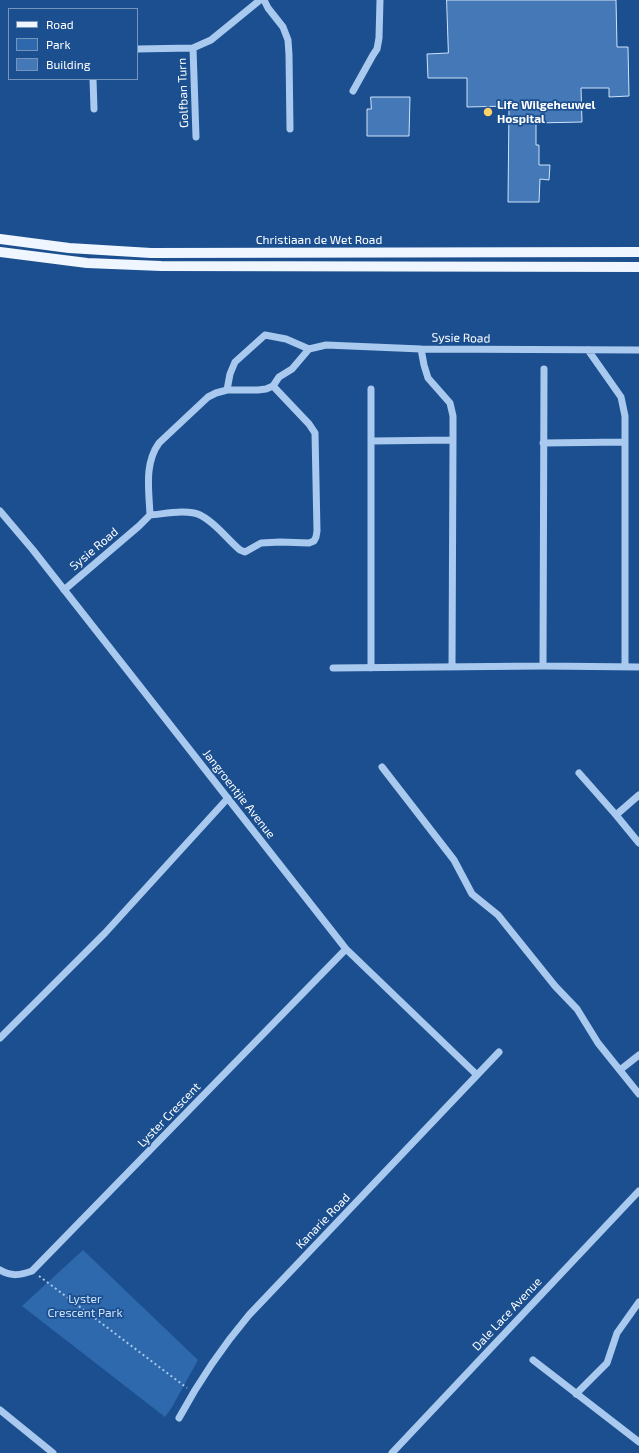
<!DOCTYPE html>
<html>
<head>
<meta charset="utf-8">
<style>
	body { margin:0 }
	#map { position:relative; width:639px; height:1453px; overflow:hidden; background:#1b4f8f; font-family:"Exo 2",sans-serif }
	canvas { display:block }
	.legend { position:absolute; left:8px; top:8px; width:130px; height:72px; box-sizing:border-box; background:#1b4f8f; border:1px solid #7695bc; margin:0; padding:5px 7px; list-style:none; font-size:12px; color:#fff }
	.legend li { display:flex; align-items:center; gap:8px; height:20px }
	.legend b { width:20px; border:1px solid #7695bc }
</style>
</head>
<body>
<div id="map">
<canvas width="639" height="1453"></canvas>
<ul class="legend">
<li><b style="height:5px;background:#f0f6ff"></b>Road</li>
<li><b style="height:11px;background:#2e69ad"></b>Park</li>
<li><b style="height:11px;background:#4478b7"></b>Building</li>
</ul>
</div>
<script>
const ctx = document.querySelector('canvas').getContext('2d');
ctx.lineJoin = 'round';
function fill(path, color) { ctx.fillStyle = color; ctx.fill(path, 'evenodd'); }
function strokePath(path, color, width, dash) { ctx.strokeStyle = color; ctx.lineWidth = width; ctx.lineCap = dash ? 'butt' : 'round'; ctx.setLineDash(dash || []); ctx.stroke(path); }
function label(font, color, halo, rows, align = 'center') {
  ctx.font = font + ' "Exo 2",sans-serif'; ctx.lineWidth = 3.5; ctx.setLineDash([]); ctx.textBaseline = 'middle'; ctx.strokeStyle = halo; ctx.fillStyle = color; for (const [text, x, y, turn = 0] of rows) {
    ctx.save(); ctx.translate(x, y); ctx.rotate((+turn || 0) * Math.PI / 180); ctx.textAlign = isNaN(turn) ? turn : align; if (halo) ctx.strokeText(text, 0, 0); ctx.fillText(text, 0, 0); ctx.restore();
  }
}
const green = new Path2D(`
	M83,1250l115,110 -26,47 -7,10 -143,-111z`);
const building = new Path2D(`
	M447,0h169l1,47h11l1,49 -20,1v-9h-28l1,34 -46,1v22h3v20h11l-1,15 -9,-1 -1,23h-31l1,-96 -42,1v-29h-39l-1,-24 21,-1z
	M371,97h39l-1,39h-42v-27h4z`);
const path = new Path2D(`
	M39,1276l148,112`);
const minor = new Path2D(`
	M264,0l4,8 15,19 5,13 1,15 1,74
	M193,48l3,89
	M137,49l56,-1 18,-8 49,-40
	M93,79l1,30
	M353,91l20,-36 4,-6 2,-11 1,-38
	M588,350l33,47 4,19v251
	M371,389v279
	M227,390l3,-16 5,-12 30,-27 21,4 23,10
	M372,441l81,-1v-24l-3,-13 -22,-25 -4,-13 -3,-16
	M543,443l82,-1
	M0,511l33,39 313,399 131,126
	M150,515c-1,-25 -6,-51 9,-72l49,-46 8,-4 11,-3h31l8,-1 7,-3 6,-9 13,-8 17,-20 17,-4 95,4 218,1
	M64,590l75,-64 11,-11c14,-1 37,-6 50,0 15,7 27,24 40,35l5,2 16,-9 19,-1 29,1 5,-2 2,-4 1,-6 -2,-98 -6,-9 -36,-38
	M543,666l1,-297
	M452,667l1,-227
	M333,668l210,-2 96,1
	M382,767l72,93 18,34 26,21 57,71 22,23 21,34 41,51
	M579,773l37,42
	M639,795l-23,20 23,28
	M0,1038l105,-105 123,-135
	M620,1070l19,-15
	M0,1270c11,7 21,5 32,1l314,-322
	M533,1360l106,82
	M576,1394l31,-31 10,-30 22,-31
	M0,1410l53,43
	M179,1418c20,-37 43,-71 70,-103l250,-263
	M392,1453l247,-262`);
const major = new Path2D(`
	M0,239l69,9 82,5 488,-1
	M0,252l87,11 74,3 478,1`);
const markers = [
	[488,112,5,"#ffd166"]
];
const streetNames = [
	["Golfban Turn",183,93,-92],
	["Christiaan de Wet Road",319,240],
	["Sysie Road",461,338,1],
	["Sysie Road",94,549,-40],
	["Jangroentjie Avenue",239,794,52],
	["Lyster Crescent",169,1115,-46],
	["Kanarie Road",323,1221,-46],
	["Dale Lace Avenue",507,1314,-47]
];
const poiNames = [
	["Life Wilgeheuwel",497,105],
	["Hospital",497,119]
];
const parkNames = [
	["Lyster",85,1299],
	["Crescent Park",85,1313]
];
fill(green, '#2e69ad');
fill(building, '#4478b7');
strokePath(building, '#cfe3fa', 1);
strokePath(path, '#a9c9ee', 2, [2, 3]);
strokePath(minor, '#a9c9ee', 7);
strokePath(major, '#f0f6ff', 10);
for (const [x, y, r, color] of markers) { const dot = new Path2D(); dot.arc(x, y, r, 0, 2 * Math.PI); ctx.fillStyle = color; ctx.fill(dot); strokePath(dot, '#1b4f8f', 1.5); }
label('12px', '#fff', '#1b4f8f', streetNames);
label('bold 12px', '#fff', '#1b4f8f', poiNames, 'left');
label('12px', '#cfe3fa', '#1b4f8f', parkNames);
</script>
</body>
</html>
